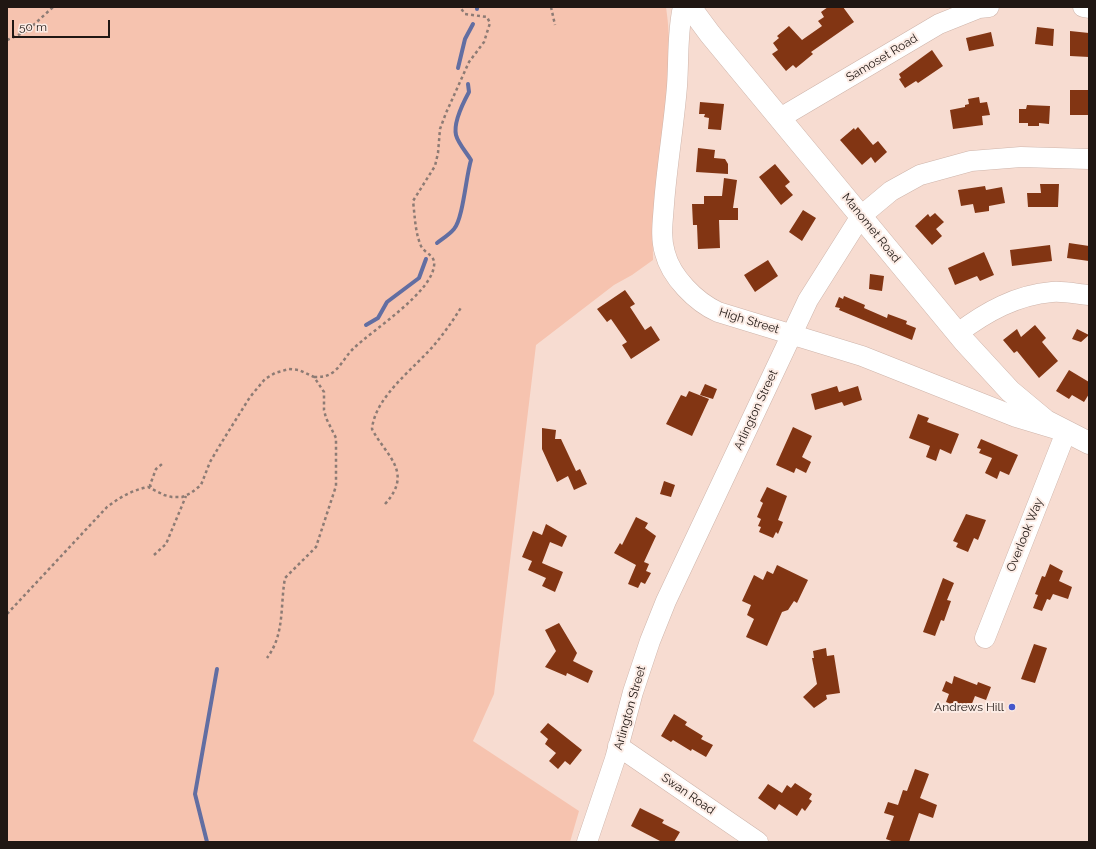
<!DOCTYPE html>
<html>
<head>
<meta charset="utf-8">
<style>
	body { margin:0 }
	#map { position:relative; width:1096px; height:849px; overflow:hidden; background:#f7dcd1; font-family:Raleway,sans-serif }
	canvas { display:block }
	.frame { position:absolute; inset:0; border:8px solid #201713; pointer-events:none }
	.scale { position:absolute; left:12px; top:20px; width:98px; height:18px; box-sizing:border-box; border:2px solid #201713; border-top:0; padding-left:5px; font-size:12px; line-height:14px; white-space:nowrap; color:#201713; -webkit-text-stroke:3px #fcece5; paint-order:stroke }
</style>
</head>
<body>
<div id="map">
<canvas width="1096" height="849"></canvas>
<div class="frame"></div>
<div class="scale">50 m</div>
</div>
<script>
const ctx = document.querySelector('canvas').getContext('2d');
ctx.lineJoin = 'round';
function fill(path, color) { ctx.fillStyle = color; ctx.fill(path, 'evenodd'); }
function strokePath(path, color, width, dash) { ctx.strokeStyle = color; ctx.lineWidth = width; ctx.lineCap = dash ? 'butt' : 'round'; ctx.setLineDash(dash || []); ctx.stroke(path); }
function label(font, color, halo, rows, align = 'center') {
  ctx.font = font + ' Raleway,sans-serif'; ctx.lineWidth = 4; ctx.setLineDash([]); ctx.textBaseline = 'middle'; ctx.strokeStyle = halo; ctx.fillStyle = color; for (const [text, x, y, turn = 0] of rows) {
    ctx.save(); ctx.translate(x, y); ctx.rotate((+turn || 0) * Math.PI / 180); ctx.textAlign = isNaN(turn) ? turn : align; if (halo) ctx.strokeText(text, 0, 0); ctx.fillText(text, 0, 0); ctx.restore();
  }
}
const green = new Path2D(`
	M7,7h659c10,67 -5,137 -12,204 -2,16 -1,32 -1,49l-21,15 -18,10 -78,60 -42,349 -21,47 106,70 -9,31h-563z`);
const stream = new Path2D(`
	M477,9v-2
	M458,68l7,-29 8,-15
	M437,243c5,-4 12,-8 17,-14 9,-10 12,-53 17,-69 -5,-8 -13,-17 -15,-25 -3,-13 7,-32 13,-43l-1,-8
	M366,325l12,-7 9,-16 32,-24 7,-19
	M207,842l-12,-48 22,-125`);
const building = new Path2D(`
	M828,7h15l11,15 -43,30 2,2 -17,14 -3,-3 -7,6 -14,-17 6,-4 -5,-7 6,-5 -2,-2 12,-10 13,14 20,-14 -4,-5 6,-4 -3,-5z
	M1037,27l17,2 -1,17 -18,-2z
	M1070,31l19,2v24l-19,-1z
	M991,32l3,14 -25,5 -3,-13z
	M932,50l11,16 -25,17 -2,-2 -11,7 -6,-9 2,-1 -2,-4z
	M1070,90h19v25h-19z
	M979,97l1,6 7,-1 3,13 -8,1 1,9 -30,4 -3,-19 15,-3v-2l4,-1 -1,-5z
	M700,102l24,2 -3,26 -13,-1 1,-11 -5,-1 1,-3h-6z
	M1027,105l23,1 -1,18 -10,-1v3h-11v-3h-9v-14h7z
	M858,127l15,18 5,-4 9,11 -12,11 -4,-6 -9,8 -22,-25 14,-12 1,2z
	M698,148l17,2 -1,8 11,1 3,5v10l-32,-2z
	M775,164l15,18 -5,4 8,9 -12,10 -22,-28z
	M724,178l13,2 -4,28h5v12h-19l1,28 -22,1 -1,-24h-4l-1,-21h12v-8h18z
	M1040,184h19l-1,23h-30l-1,-14h14z
	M985,186l1,4 16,-3 3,16 -16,3v5l-14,2 -2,-9 -12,2 -3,-16z
	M803,210l13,8 -14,23 -13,-9z
	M935,213l9,9 -8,7 6,7 -10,9 -17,-19 13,-12 2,3z
	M1069,243l20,3v15l-22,-3z
	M1050,245l2,16 -40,5 -2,-16z
	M984,252l10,23 -14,6 -3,-5 -22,9 -7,-17z
	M768,260l10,16 -23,16 -11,-17z
	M870,274l14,2 -2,15 -13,-2z
	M625,290l10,14 -5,3 15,23 6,-4 9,14 -29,19 -9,-14 5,-3 -16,-23 -4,3 -10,-13z
	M844,296l21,9 -1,3 23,10 1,-4 19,7 -1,3 10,4 -4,12 -73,-30 1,-2 -5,-1 4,-10 4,2z
	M1035,325l11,13 -4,4 16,19 -19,17 -22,-27 -3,2 -11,-13 14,-11 4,8z
	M1077,329l12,6 -8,7 -9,-3z
	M1069,370l20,12v12l-5,8 -12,-7 -3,4 -13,-8z
	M705,384l12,5 -4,10 -13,-4z
	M837,386l2,6 19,-6 4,14 -18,6 -2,-4 -27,8 -4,-16z
	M689,391l20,8 -17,37 -26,-12 15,-29 5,2z
	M918,414l11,4 -2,4 32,12 -8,20 -11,-5 -4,12 -10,-4 4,-11 -21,-8z
	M793,427l19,9 -10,21 9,5 -5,11 -10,-5 -2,5 -18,-8z
	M542,428l14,2 -1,9h6l15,32 4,-2 7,15 -13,6 -6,-14 -11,6 -15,-33z
	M981,439l37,16 -9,20 -9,-4 -3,8 -12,-6 7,-15 -13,-5 2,-4 -4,-1z
	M664,481l11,4 -4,12 -11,-3z
	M767,487l20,9 -9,24 5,2 -5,12 -2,-2 -3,6 -14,-6 2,-5 -3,-1 3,-7 -4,-2 6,-14 -3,-2z
	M966,514l20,6 -8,20 -4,-2 -6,14 -12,-5 2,-4 -5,-2z
	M636,517l12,6 -3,5 11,8 -12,26 5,2 -3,7 5,2 -6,11 -4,-2 -3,6 -10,-4 8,-19 -22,-12 6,-10 2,2z
	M546,524l21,12 -5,11 -12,-5 -8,21 21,9 -8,20 -13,-6 4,-8 -18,-8 4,-9 -10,-4 11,-26 9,4z
	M1050,564l13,7 -4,10 13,6 -4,12 -15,-5 -3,6 -3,-1 -5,12 -9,-3 5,-13 -3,-1 7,-18 3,1z
	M777,565l31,15 -11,23 -3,-2 -6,9 -6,2 -15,34 -21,-9 8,-18 -7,-4 4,-10 -9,-4 12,-26 9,5 4,-9 6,3z
	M943,578l11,5 -7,17 4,1 -7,20 -3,-1 -6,16 -12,-4z
	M559,623l18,30 -4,8 20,10 -5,12 -21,-10 -1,3 -21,-9 11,-16 -11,-21z
	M1034,644l13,4 -12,35 -14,-4z
	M826,648l1,8 7,-1 6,38 -14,2 1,4 -13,9 -11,-11 14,-13 -5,-26h2l-1,-7z
	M954,676l23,9 1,-3 13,5 -5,13 -11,-4 -6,15 -23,-9 3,-8 -7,-3 4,-10 6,3z
	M674,714l13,8 -2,3 18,11 -2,3 12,6 -7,12 -14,-8 -1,2 -18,-11 -2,2 -10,-6z
	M548,723l34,27 -12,15 -5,-4 -7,8 -9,-8 7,-8 -11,-9 3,-5 -8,-7z
	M915,769l14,5 -9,24 17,7 -4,13 -14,-5 -10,29h-15l-8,-3 8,-23 -10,-3 4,-11 10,3 5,-15 4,1z
	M795,783l17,11 -3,5 3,2 -7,10 -3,-3 -5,8 -18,-12 -4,6 -17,-12 10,-14 14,9 5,-8 4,3z
	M640,808l24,12 -2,3 18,9 -6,10h-12l-31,-16z`);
const path = new Path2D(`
	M551,7l4,18
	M7,40l20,-9 26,-24
	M314,377c7,0 12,0 18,-4 9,-6 14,-18 22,-25 20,-19 77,-55 80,-82 2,-11 -9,-12 -13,-20 -6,-14 -6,-29 -8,-45l22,-35 3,-13 2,-24 6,-16 23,-51 15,-20 6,-19 -3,-6 -22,-3 -5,-7
	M151,487l-1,-2 6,-16 6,-5
	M385,504c29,-32 1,-48 -13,-75 3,-33 44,-62 63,-85 10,-12 19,-25 27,-38
	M154,555l12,-11 20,-48
	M7,614l100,-107c12,-9 25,-17 41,-20l16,8 8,2h10l9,-4 10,-8 9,-23 10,-17 30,-48 15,-18 10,-6 14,-4 10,1 15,7 10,15v18l2,8 10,20v48l-20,61 -31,31c-5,28 0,56 -18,80`);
const minor = new Path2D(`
	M683,7c-6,26 -4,52 -6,79 -3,39 -10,78 -13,118 -1,16 -4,33 1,49 6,24 31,49 53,59l144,44 154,61 50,15 -81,206
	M1083,7l6,1
	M780,118l159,-94 40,-16 10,-1
	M958,333c28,-21 58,-38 94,-41 12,-1 25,2 37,3
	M618,746l140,96
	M587,842l28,-83 18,-67 17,-51 16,-40 142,-301 53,-84 30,-25 29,-16 51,-14 50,-4 68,2`);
const major = new Path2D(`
	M690,7l20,27 254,307 46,50 36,30 43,22`);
const markers = [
	[1012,707,4,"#4557cb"]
];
const streetNames = [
	["Samoset Road",882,58,-31],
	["Manomet Road",871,228,51],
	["High Street",749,321,17],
	["Arlington Street",756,410,-65],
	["Overlook Way",1025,535,-68],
	["Arlington Street",630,708,-74],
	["Swan Road",688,794,35]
];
const poiNames = [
	["Andrews Hill",1004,707]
];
fill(green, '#f6c3af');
strokePath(stream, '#626ea2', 4);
fill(building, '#823513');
strokePath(minor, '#ceb4aa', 21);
strokePath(major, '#ceb4aa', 23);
strokePath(path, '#8d7b74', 2.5, [3, 3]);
strokePath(minor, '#fff', 20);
strokePath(major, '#fff', 22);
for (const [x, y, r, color] of markers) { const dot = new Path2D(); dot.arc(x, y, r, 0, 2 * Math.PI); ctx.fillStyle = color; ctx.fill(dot); strokePath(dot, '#fcece5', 1.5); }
label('12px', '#201713', '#fcece5', streetNames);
label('12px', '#201713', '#fcece5', poiNames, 'right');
</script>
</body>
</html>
